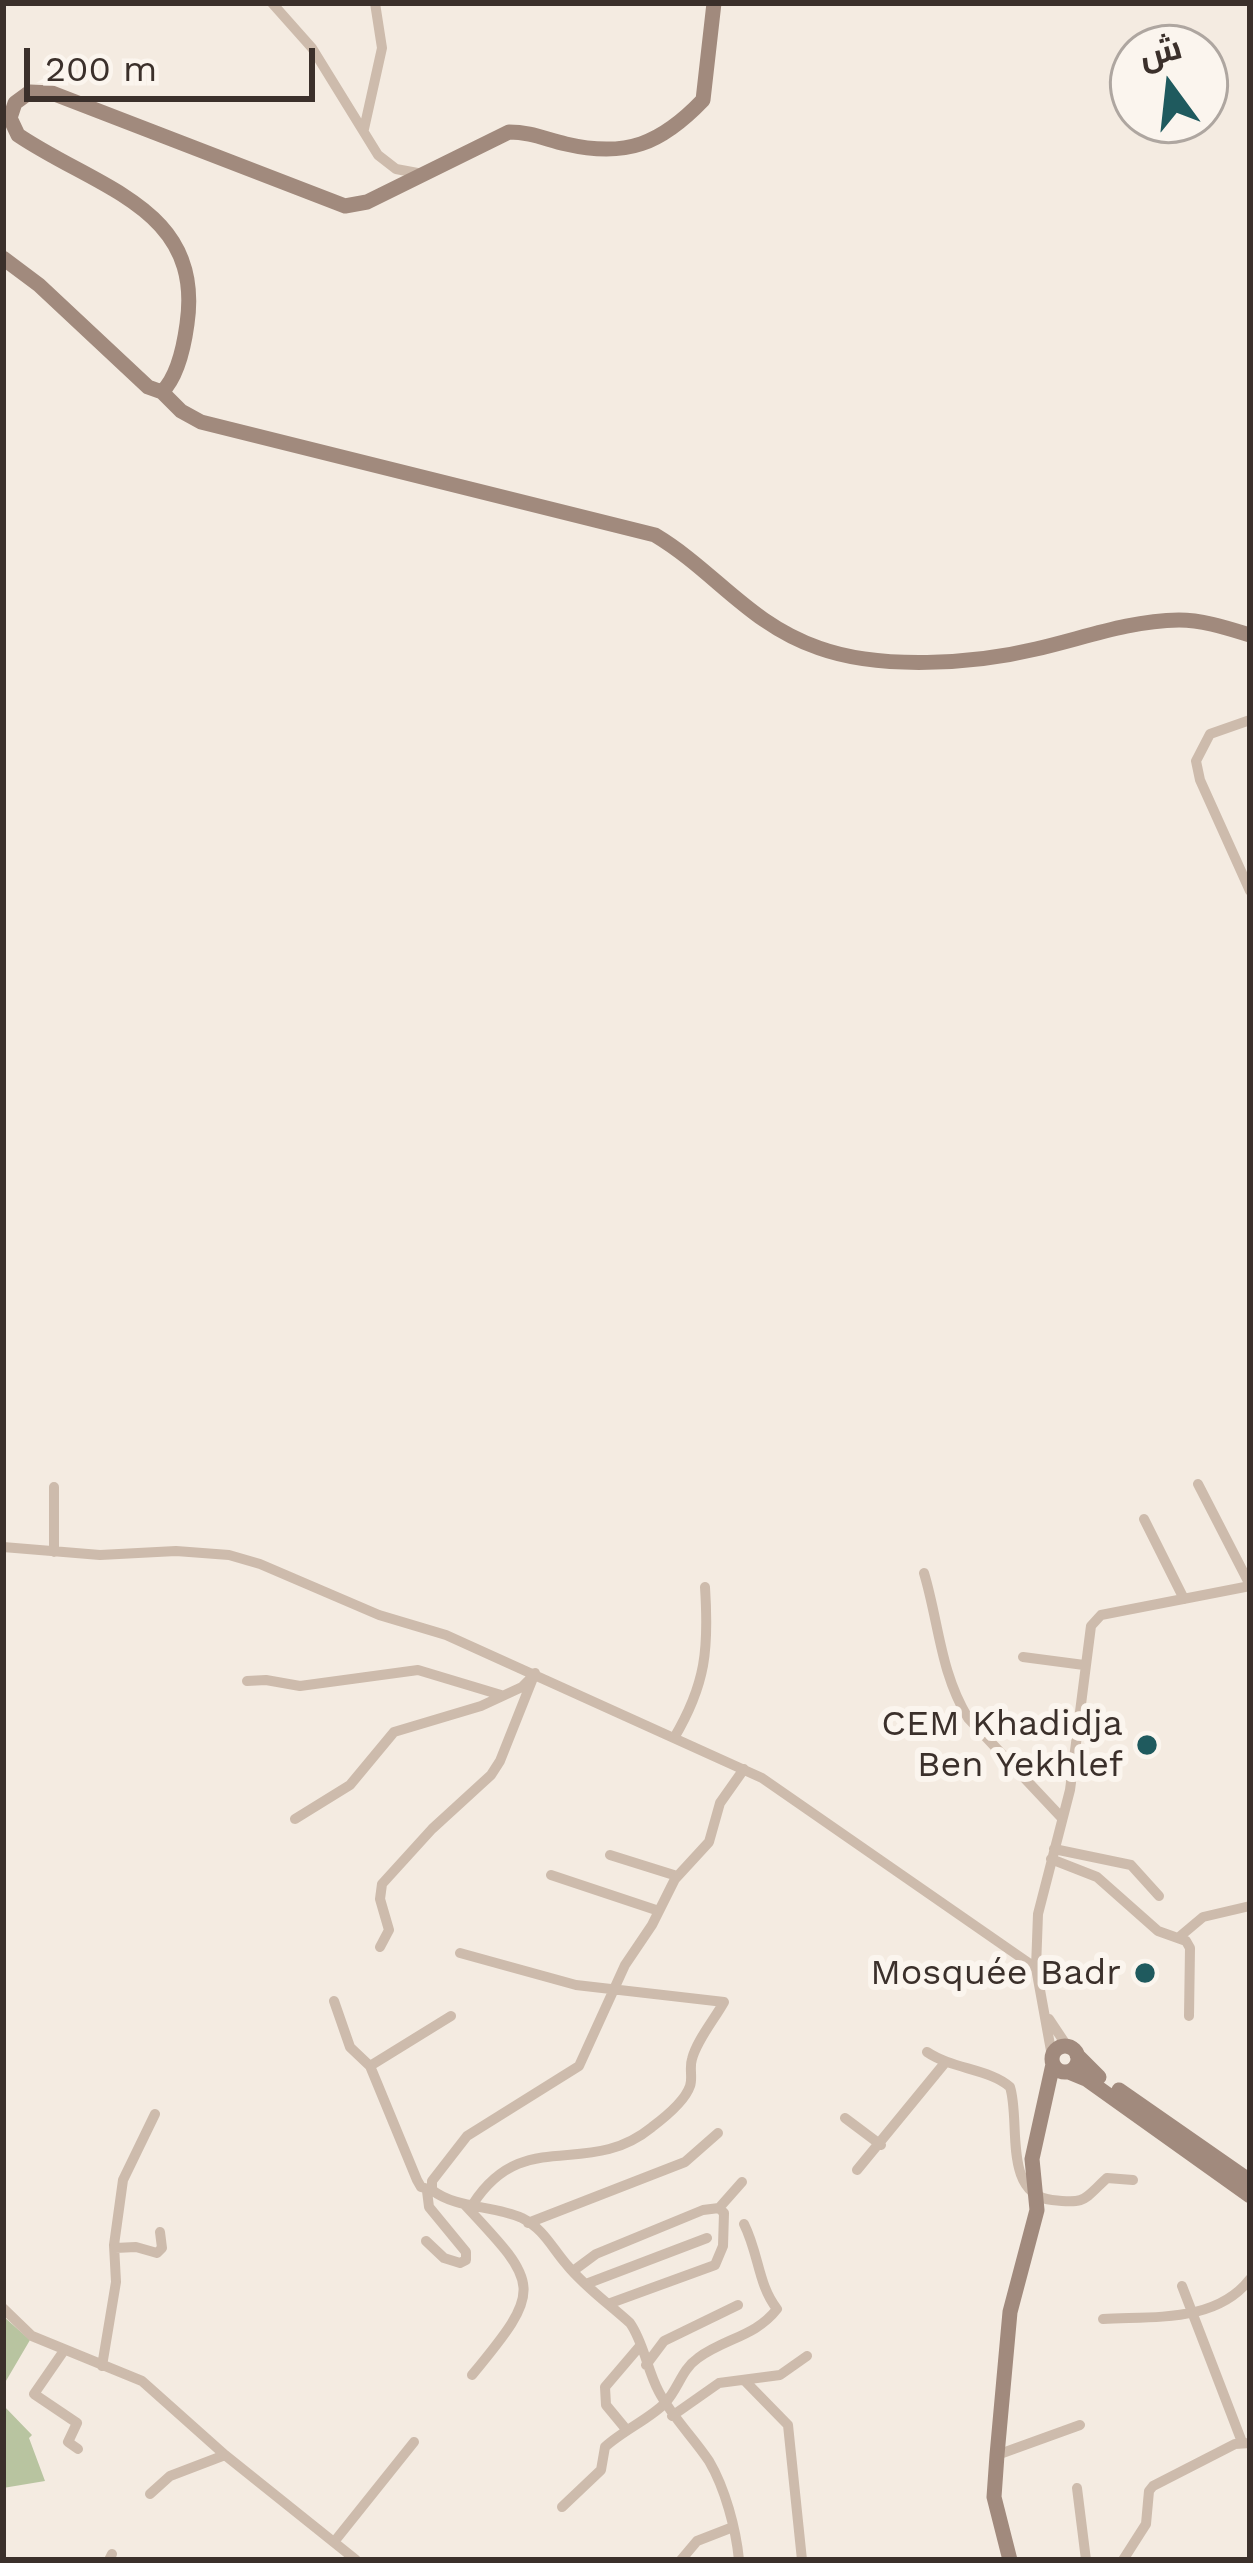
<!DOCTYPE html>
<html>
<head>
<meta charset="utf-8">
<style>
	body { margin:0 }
	#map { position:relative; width:1253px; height:2563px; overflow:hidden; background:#f4ebe1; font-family:"Work Sans",Cairo,sans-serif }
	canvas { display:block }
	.frame { position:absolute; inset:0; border:6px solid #3b302b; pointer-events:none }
	.north { position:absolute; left:1109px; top:24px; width:120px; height:120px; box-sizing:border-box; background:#fbf5ee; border:3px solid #aea6a0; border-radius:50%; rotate:345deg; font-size:33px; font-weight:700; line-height:48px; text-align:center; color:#3b302b }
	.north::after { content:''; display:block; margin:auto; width:42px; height:54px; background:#1f5a5e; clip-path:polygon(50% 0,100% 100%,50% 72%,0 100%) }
	.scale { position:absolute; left:24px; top:48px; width:291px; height:54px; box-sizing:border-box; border:6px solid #3b302b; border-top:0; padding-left:15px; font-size:36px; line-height:42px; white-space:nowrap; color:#3b302b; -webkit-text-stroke:9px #fbf5ee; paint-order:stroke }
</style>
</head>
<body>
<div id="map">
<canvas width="1253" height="2563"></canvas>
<div class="frame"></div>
<div class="north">ش</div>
<div class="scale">200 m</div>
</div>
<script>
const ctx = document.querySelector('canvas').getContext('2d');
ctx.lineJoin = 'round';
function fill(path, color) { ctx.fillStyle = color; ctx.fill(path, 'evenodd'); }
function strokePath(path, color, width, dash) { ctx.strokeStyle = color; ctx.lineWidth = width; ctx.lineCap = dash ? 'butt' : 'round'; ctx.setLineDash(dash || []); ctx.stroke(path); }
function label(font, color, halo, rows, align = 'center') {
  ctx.font = font + ' "Work Sans",sans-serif'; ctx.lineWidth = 12; ctx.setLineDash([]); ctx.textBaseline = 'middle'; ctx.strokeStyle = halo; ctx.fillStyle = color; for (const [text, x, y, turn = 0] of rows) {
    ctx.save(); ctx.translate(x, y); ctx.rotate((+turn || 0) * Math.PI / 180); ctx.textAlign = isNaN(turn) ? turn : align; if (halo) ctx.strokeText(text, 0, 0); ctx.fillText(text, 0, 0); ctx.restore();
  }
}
const green = new Path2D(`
	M3,2316l27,24 -27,46z
	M3,2405l29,30 -3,3 16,43 -42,7z`);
const street = new Path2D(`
	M272,3l40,45 66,107 18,14 27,5
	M364,129l18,-81 -7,-45
	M1250,720l-40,14 -14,27 4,19 50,111
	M1198,1484l52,101
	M54,1487v65
	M1144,1519l40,80
	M3,1547l97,8 76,-4 53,4 31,9 119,51 67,20 316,143 274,190
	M924,1573c15,50 16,99 44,145l93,99
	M1023,1657l61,8
	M247,1681l19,-1 34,6 118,-16 83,25
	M674,1738c32,-54 35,-89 31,-151
	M295,1819l55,-34 44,-53 87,-26 41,-19 11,-11
	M1054,1849l77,16 28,31
	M610,1855l67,21
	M1051,1859l46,18 61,54 28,10 4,7 -1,68
	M551,1875l108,36
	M1178,1938l25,-21 47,-11
	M380,1947l9,-17 -9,-31 2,-15 50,-55 59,-54 9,-14 35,-88
	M460,1953l116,32 148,17c-10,18 -27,38 -32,57 -3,9 1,19 -2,27 -5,15 -26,32 -38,41 -65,53 -128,-2 -179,77
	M334,2001l16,46 20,19 47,114 4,7 11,3
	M1049,2019l18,27
	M927,2052c25,17 63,17 83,35 11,34 -8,107 42,113 35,4 31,0 55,-22l26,2
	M1052,2056l-16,-88 2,-54 32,-124 21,-164 10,-11 149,-29
	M370,2066l81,-50
	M845,2118l36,27
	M857,2170l87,-106
	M464,2204c76,81 80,84 8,171
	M719,2208l23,-26
	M528,2223l157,-61 33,-29
	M426,2241l18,17 16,5 6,-3v-8l-37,-45 -2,-16
	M115,2248l21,-1 21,6 5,-5 -2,-16
	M573,2271l23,-17 107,-44 16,-2 5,5 -1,33 -8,19 -107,39
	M586,2284l121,-46
	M1182,2286l60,156
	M3,2308l29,28 110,45 83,74 131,105
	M1103,2319c50,-3 113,4 147,-40
	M63,2352l-29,42 43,29 -9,19 10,7
	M646,2365l18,-24 74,-36
	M102,2366l14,-84 -2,-37 9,-65 32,-66
	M744,2380l44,45 14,135
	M672,2416l47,-33 61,-8 27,-19
	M625,2428l-19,-23 -1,-18 35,-41
	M997,2455l83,-30
	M1077,2488l9,72
	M150,2494l20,-18 55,-21
	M562,2507l39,-37 4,-23c17,-16 46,-29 60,-44 14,-15 16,-33 33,-45 27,-20 57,-21 79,-49 -19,-24 -18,-55 -33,-85
	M334,2542l80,-100
	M109,2560l3,-6
	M681,2560l16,-19 36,-14
	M739,2560c-3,-31 -14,-72 -30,-99 -16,-24 -36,-43 -50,-69 -12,-22 -15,-49 -29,-69 -21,-19 -45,-36 -63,-58 -15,-17 -23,-36 -45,-47 -28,-13 -66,-9 -90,-28v-9l35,-45 112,-70 46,-101 27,-40 23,-46 34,-37 11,-39 24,-34
	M1123,2560l23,-36 3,-33 4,-5 82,-42 15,-1`);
const secondary = new Path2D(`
	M3,258l36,27 109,102 14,5c15,-15 22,-46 25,-68 17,-116 -89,-135 -169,-189l-8,-17 5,-15 15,-11 22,1 293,113 22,-4 142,-70c21,0 36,7 57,12 60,14 95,0 137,-44l11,-97
	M162,392l19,19 20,11 454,113c60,36 94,89 164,113 61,22 155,16 217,1 48,-11 92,-28 143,-29 24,0 48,8 71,15
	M1052 2059a13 13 0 1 1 26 0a13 13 0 1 1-26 0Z
	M1077,2055l22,22
	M1069,2072l17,7 164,117
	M1119,2090l131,91
	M1010,2560l-16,-63 3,-42 13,-143 27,-102 -5,-51 21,-95`);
const markers = [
	[1147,1745,12,"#1f5a5e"],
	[1145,1973,12,"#1f5a5e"]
];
const poiNames = [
	["CEM Khadidja",1123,1724],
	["Ben Yekhlef",1123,1765],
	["Mosquée Badr",1121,1973]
];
fill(green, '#b8c4a0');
strokePath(street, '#cdbbac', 10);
strokePath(secondary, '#a18a7d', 15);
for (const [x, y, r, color] of markers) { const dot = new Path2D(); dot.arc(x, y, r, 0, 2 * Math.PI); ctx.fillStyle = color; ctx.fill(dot); strokePath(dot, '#fbf5ee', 4.5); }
label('36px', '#3b302b', '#fbf5ee', poiNames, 'right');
</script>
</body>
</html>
